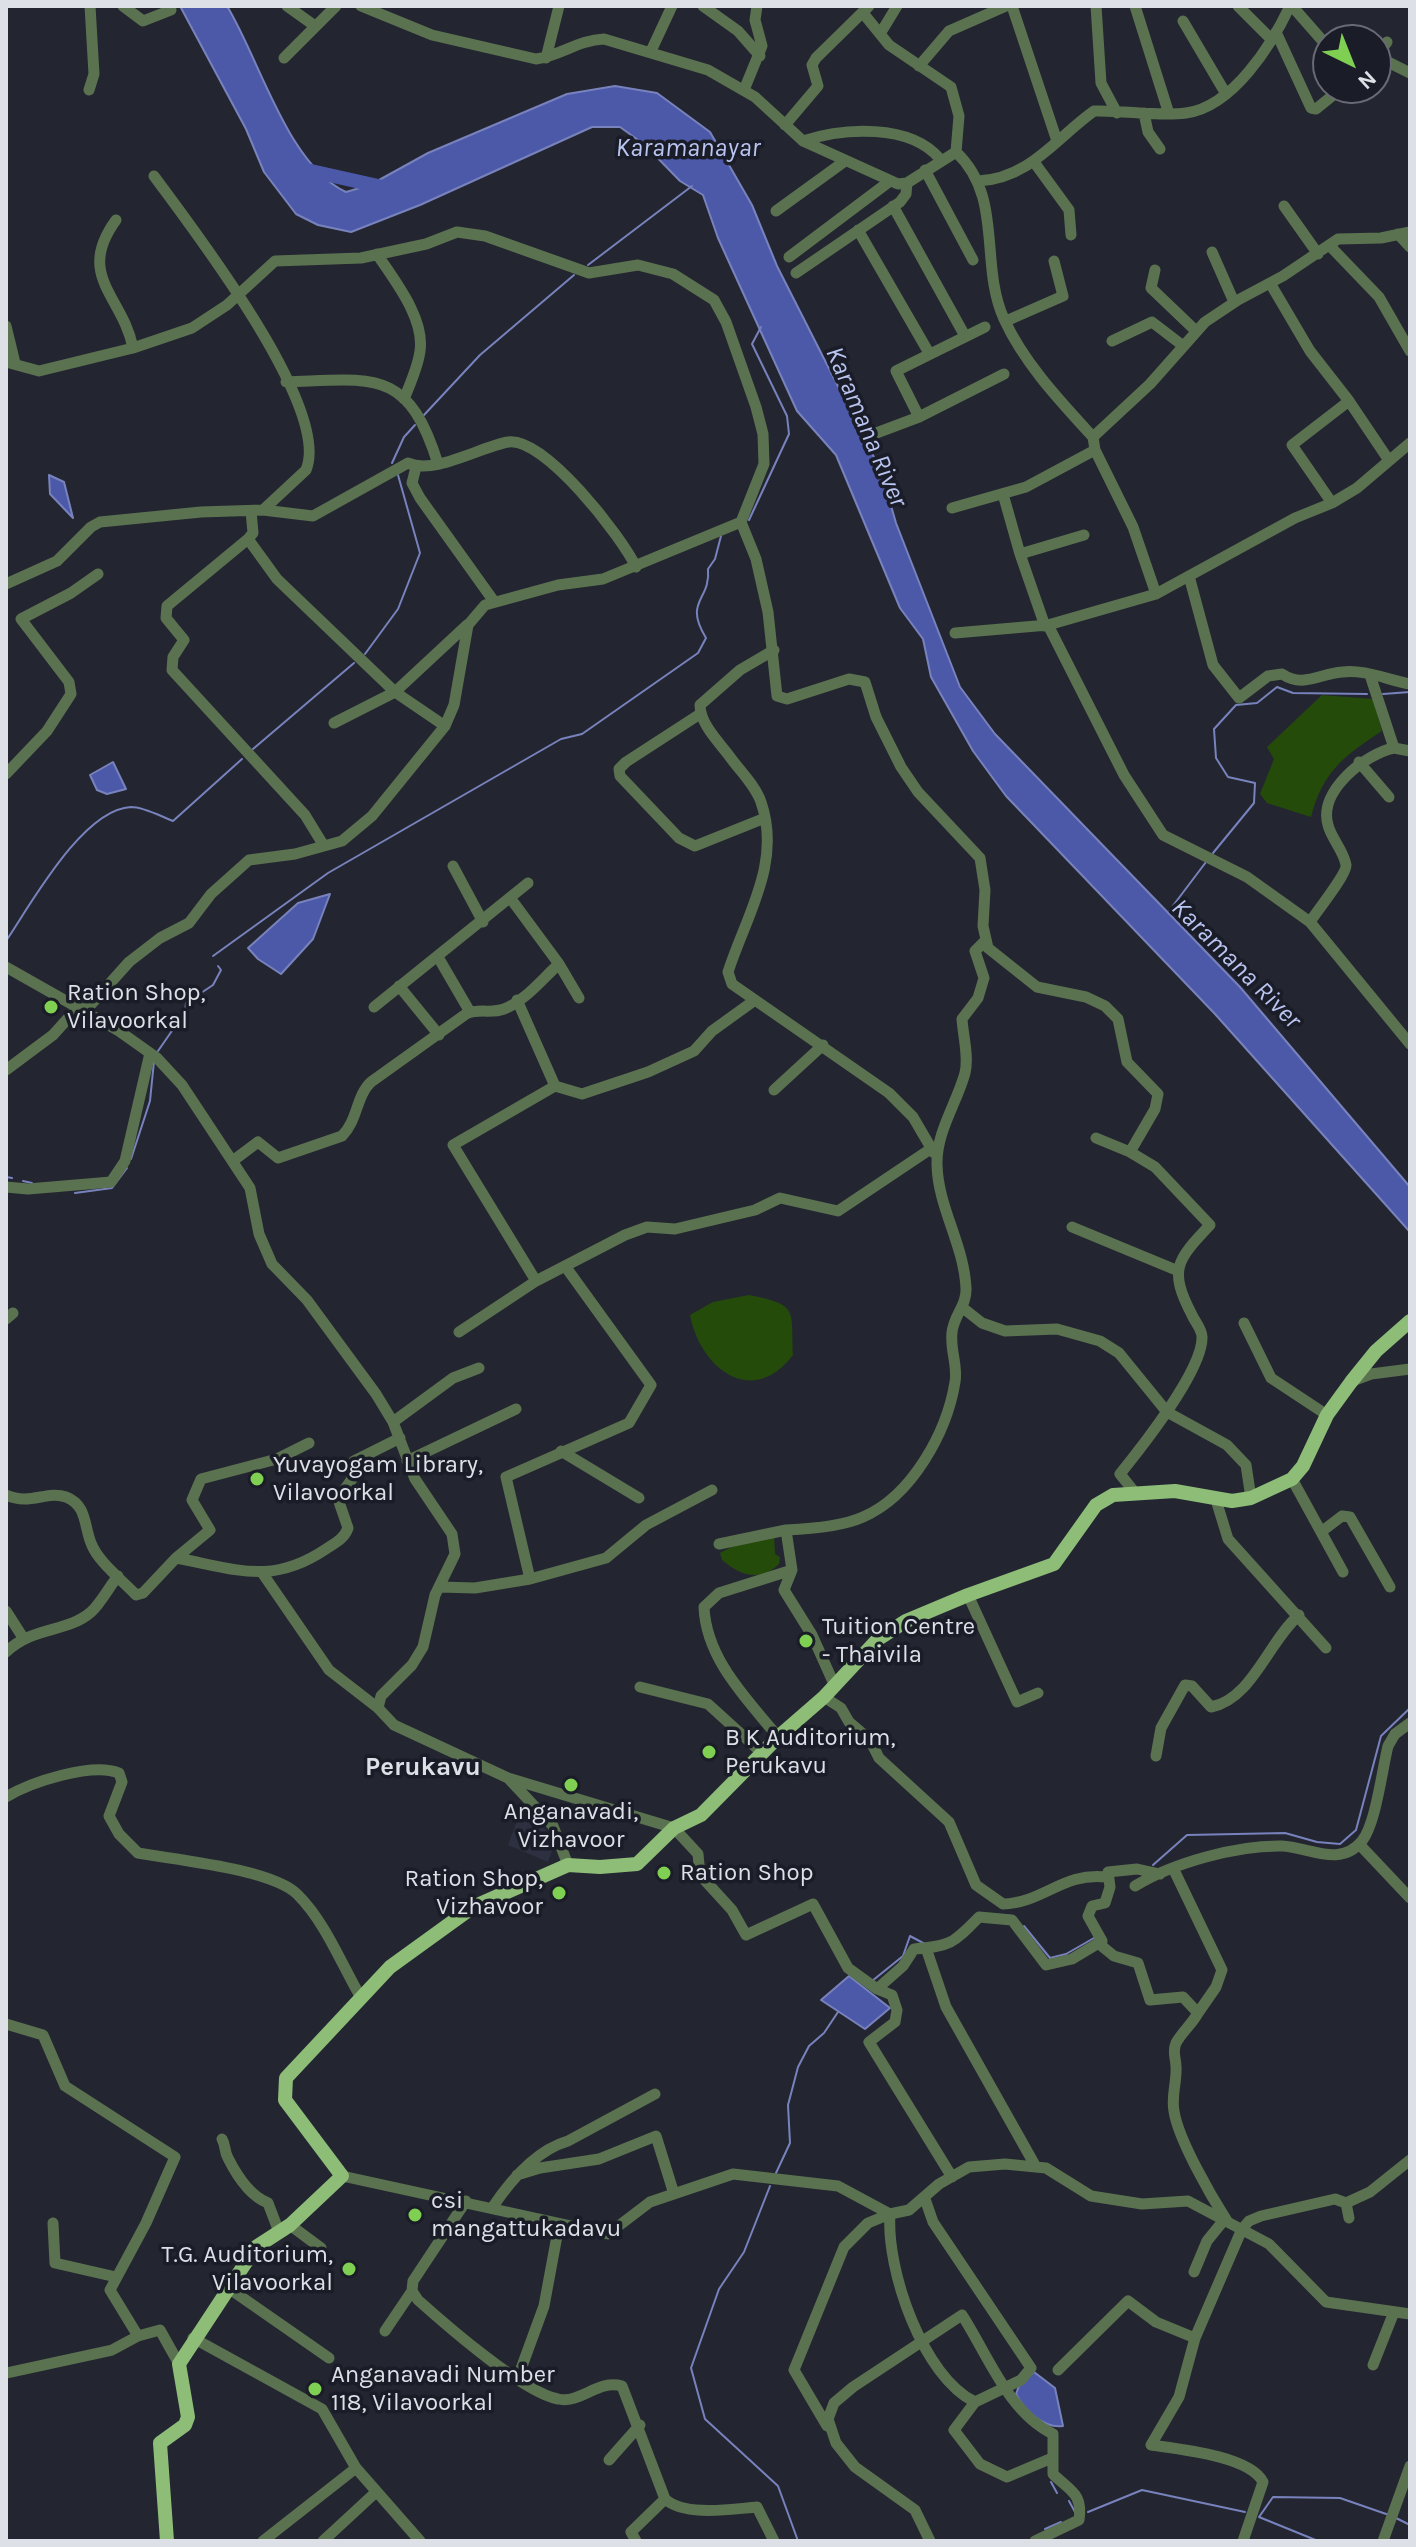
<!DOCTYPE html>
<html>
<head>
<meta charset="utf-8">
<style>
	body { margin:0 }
	#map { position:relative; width:1416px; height:2547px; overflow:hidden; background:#232631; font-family:Karla,sans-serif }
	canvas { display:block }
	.frame { position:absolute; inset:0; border:8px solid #dee0e7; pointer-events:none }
	.north { position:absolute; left:1312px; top:24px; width:80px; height:80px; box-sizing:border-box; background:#1a1c27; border:2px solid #686a74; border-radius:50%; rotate:137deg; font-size:22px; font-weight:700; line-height:32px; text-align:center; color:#dee0e7 }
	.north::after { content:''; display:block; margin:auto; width:28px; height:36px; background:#7fd052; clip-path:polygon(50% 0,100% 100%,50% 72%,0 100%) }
</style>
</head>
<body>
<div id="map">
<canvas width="1416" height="2547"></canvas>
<div class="frame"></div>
<div class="north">N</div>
</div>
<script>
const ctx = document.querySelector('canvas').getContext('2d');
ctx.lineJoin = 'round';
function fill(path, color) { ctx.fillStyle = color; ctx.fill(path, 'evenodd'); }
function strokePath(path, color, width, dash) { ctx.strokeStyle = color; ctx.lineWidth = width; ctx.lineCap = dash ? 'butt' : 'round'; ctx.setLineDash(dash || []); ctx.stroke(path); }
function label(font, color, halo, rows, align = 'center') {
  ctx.font = font + ' Karla,sans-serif'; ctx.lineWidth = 7; ctx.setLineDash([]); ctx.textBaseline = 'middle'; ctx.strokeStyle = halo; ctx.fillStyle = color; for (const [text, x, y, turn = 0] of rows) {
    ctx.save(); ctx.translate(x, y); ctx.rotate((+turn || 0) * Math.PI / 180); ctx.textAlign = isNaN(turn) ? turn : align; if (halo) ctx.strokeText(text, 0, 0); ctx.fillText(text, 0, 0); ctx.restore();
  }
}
const built = new Path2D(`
	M522,1807l34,33 -8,22 -40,-17z`);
const green = new Path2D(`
	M1322,695l51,4 9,32c-38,25 -59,40 -71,86l-44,-14 -7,-9 14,-35 -7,-12z
	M749,1295c50,10 42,14 44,60 -41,54 -93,13 -103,-40l23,-13z
	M765,1529l9,5 1,20 5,3 -1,7c-19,18 -38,12 -57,-4l-2,-7z`);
const water = new Path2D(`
	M180,6h47c33,54 61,160 119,186l24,-7 58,-32 139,-59 48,-8 42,7 53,39 42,73 25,61 104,205 15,52 64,164 35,47 245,253 170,200v45l-195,-218 -209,-218 -33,-45 -42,-74 -8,-38 -23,-31 -64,-153 -39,-44 -79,-173 -15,-43 -23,-14 -35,-36 -25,-18h-28l-172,78 -69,27 -33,-7 -22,-11 -32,-42 -18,-43z
	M49,475l15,7 9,36 -23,-24z
	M113,762l13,27 -19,5 -10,-4 -7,-15z
	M330,894l-17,45 -32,35 -23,-15 -10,-11 50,-45z
	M849,1976l41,32 -25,21 -44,-29z
	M1034,2372l21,16 8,38c-19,3 -39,-16 -47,-32l4,-11z`);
const stream = new Path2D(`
	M588,265l104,-79
	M424,415l56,-60 94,-80
	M392,463l12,-26 11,-12
	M749,520l40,-86 -2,-18 -35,-72 9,-17
	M365,654l33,-45 22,-56 -22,-78
	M1383,694l27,-2
	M253,749l101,-86
	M1213,853l41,-50 1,-20 -27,-6 -12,-19 -2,-29 22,-24 21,-2 20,-16 16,6 74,1
	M1169,911l37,-49
	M6,941c25,-37 77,-132 125,-134 13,0 29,9 42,14l69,-62
	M213,956l115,-83 233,-134 21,-5 116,-81 8,-15c-23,-38 5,-37 2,-69l7,-10 6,-23
	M158,1051l27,-39 1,-9 27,-18 8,-15 -3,-4
	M131,1159l19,-58 4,-40
	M6,1177l6,1
	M23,1181l9,2
	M75,1193l37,-5 15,-20
	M1153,1865l34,-30 98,-2 32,9 23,2 16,-14 25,-94 29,-28
	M1024,1926l26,32 16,-4 28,-16
	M872,1981l31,-25 7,-20 15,8
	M776,2173l14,-30 -2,-38 10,-38 11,-21 15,-13 14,-21
	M770,2186l-26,66 -25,37 -28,79 14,51 73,67 20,55
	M1051,2482l6,11
	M1069,2501l6,11
	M1088,2512l54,-22 103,22
	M1394,2517l16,8
	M1045,2529l16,-7
	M1016,2541l2,-1
	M1318,2541l-59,-24 14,-20 67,1 49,17`);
const river = new Path2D(`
	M302,169l85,19`);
const minor = new Path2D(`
	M123,6l20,15 28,-11
	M287,6l28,20
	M361,6l71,29 104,24c24,-3 42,-19 68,-20l104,31 47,27 48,44 95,43 9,-1 49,-31c48,45 23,112 48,167 20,44 56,82 89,118l2,13 38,77 23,67
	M703,6l35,25 22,25
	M1012,6l45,135
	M1096,6l5,77 16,30
	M1135,6l34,108
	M1238,6l33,33
	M1292,6l36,41
	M863,13l26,32 62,42 8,29 -3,36
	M1183,21l43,73
	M1276,32l35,76 5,1 26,-21
	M880,34l17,-28
	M651,51l21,-45
	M1376,56l34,17
	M1376,56l11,-14
	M284,58l52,-52
	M546,58l13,-52
	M919,66l30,-35 57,-25
	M89,90l5,-16 -4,-68
	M744,90l18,-44 -7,-26 2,-14
	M1144,113l4,19 12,17
	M785,125l33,-39 -6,-21 4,-7 53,-52
	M803,141c40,-13 107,-18 137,18
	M1034,162l35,48 2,25
	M925,170l48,90
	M154,176c38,52 178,232 152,294l-43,40
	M978,181c51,-2 78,-43 116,-70 31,-1 62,6 92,2 47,-6 86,-69 104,-107
	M893,206l72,130
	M1284,206l34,48
	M776,211l69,-50
	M116,220c-41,56 7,76 17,128
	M858,230l71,123
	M1398,234l12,13
	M1329,245l50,52 31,54
	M1212,252l22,50
	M377,254c17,26 48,64 43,97 -2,16 -10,33 -16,48
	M789,257l101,-76
	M1155,270l-4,18 45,43
	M796,273l104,-71 6,-8 1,-11
	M1270,283l40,68 39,50 -57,44 40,58
	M1006,321l57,-25 -9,-35
	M6,326l9,37
	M1112,341l40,-19 30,23
	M6,362l33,9 94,-23 59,-20 35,-23 48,-44 86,-3 65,-14 31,-12 28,4 104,37 49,-8 35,9 41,26 12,22 30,85 7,27 1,30 -23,58 15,37 12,53 9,84 10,3 62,-20 16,3 11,35 25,50 17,25 62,66 5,32 -2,36 5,22 49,39 49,10 19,9 13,13 9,43 31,32 -3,15 -25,43 25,15 55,58c-33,35 -42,44 -18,90 3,7 10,14 10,22 1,33 -61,111 -82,137l16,20
	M286,382c87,-3 122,-15 152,82
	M1349,401l39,58
	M919,417l-23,-46 89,-44
	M871,435l48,-18 85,-43
	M1093,437l57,-53 55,-62 33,-22 45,-24 55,-37 43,-1 29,-6
	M416,467l-4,16 8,15 73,102
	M1003,494l17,60
	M952,508l74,-21 69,-37
	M251,511l2,22 -5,6 -81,67 -1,12 18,22 -11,17 -1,13 133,145 19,31
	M248,539l29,40 118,113 50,34
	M1189,576l24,89 26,33 29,-22 14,-2c21,14 37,0 60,-2 22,-3 46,8 68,12
	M6,584l51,-23 34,-34 9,-5 101,-10 62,-2 50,6 95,-53c26,12 72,-16 100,-21 36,-6 114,95 128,125
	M1048,625l76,150 39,60 84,42 63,45 100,122
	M1045,626l-25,-72 64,-19
	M955,633l93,-8 108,-31 139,-76 37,-15 25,-15 53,-45
	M700,714l-74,48 -7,7 1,7 59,62 16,8 70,-28
	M334,723l61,-31 72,-67
	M1394,748l16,3
	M1359,762l30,35
	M6,774l41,-43 24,-37 -2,-12 -48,-63 50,-26 27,-19
	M453,866l30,56
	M511,899l48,65 20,34
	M1310,922c7,-11 37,-48 36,-57 -2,-14 -15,-27 -18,-40 -10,-34 37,-71 66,-77l-24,-73
	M438,957l32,55
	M6,967l113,64 38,27 25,27 68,103 9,46 13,30 35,36 69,94 17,28 22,57 37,55 3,20 -20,41 -12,52 -11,18 -31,31 -3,12 16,17 114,53 45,48 15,39
	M399,986l40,49
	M517,1000l38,86 -102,59 83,136
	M755,1000l-23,-16 -4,-12c18,-56 54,-109 33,-170 -6,-17 -21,-31 -31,-45 -11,-15 -30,-33 -30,-52l40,-35 34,-20
	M374,1007l154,-124
	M86,1010l43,-48 31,-24 29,-15 22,-29 38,-34 46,-6 47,-13 30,-25 73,-90 9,-21 14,-80 17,-20 73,-20 45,-6 138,-57
	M6,1070l47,-35 26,-29
	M555,1086l27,8 66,-22 46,-21 18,-20 43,-31 134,93 24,24 21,36
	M774,1090l49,-45
	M1096,1138l34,14
	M234,1160l24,-18 20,16 64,-22c16,-16 14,-40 29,-54l95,-68c13,-6 25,0 38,-5 20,-7 39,-31 55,-45
	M6,1187l22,2 83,-7 14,-21 25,-108
	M1072,1227l104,43
	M963,1308l19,15 23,8 52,-2 43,12 19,12 48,59 60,33 19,20 5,33
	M6,1319l7,-6
	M1244,1323l27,55 56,37
	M459,1332l77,-51 89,-46 22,-8 28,2 80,-19 25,-12 58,13 94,-63
	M1352,1381l19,-7 39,-5
	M393,1422l60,-44 26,-10
	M309,1443l-32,16 -76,20 -9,21 18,30 -34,28c60,11 95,28 150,-9 9,-6 18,-10 22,-21l-10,-29 14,-20 2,-18 46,-23
	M561,1451l78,47
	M407,1461l109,-52
	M1292,1479l51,93
	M6,1495c24,11 41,-5 60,2 21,8 18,29 25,46 7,19 31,37 45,52l7,-2 33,-35
	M1216,1500l12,39 98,109
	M1321,1532l21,-16 8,1 40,70
	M719,1544l67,-14
	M263,1574l66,96 49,38
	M530,1579l-24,-102 123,-54 22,-38 -86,-119
	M439,1587l36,1 55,-9 76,-21 40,-33 66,-35
	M968,1595l49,107 21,-9
	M6,1611l16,25
	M6,1652c27,-26 61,-19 85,-40 10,-9 18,-25 27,-36
	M834,1684l-22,-49 -28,-45 8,-20 -6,-40c23,-1 55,-3 77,-13 49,-21 84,-85 92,-135 3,-16 -5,-32 -3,-49 1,-17 15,-27 14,-45 -2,-43 -28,-81 -29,-123 -1,-33 20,-62 28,-92 4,-16 -2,-38 -3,-54l16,-21 6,-20 -9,-27 10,-10
	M640,1687l68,17 54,49
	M824,1697l17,11 8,14 21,18 9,18 70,64 27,63 27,19c40,-1 60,-32 103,-27
	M778,1737c-31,-38 -72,-78 -74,-130l15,-14 73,-23
	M1156,1756l5,-28 24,-43 7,1 19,21c41,-8 57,-65 88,-92
	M508,1778l166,50 24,26 2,21 32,35 14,25 67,-31 35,64 29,21
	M6,1797c25,-15 86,-35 113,-24l3,9 -13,34 10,18 19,19c38,7 135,16 160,42 27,27 43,68 62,101
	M1359,1844l51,54
	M1173,1868l49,102 -6,17 -18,26
	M1135,1886c38,-23 102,-41 147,-40 27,1 58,22 80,-5 14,-18 20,-71 26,-95l7,-12 15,-11
	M1098,1943l16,13 24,7 12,37 33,-3 15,16c-6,11 -16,19 -22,30 -4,9 0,15 0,24 1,15 -5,29 -2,44 4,28 37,85 53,110
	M926,1948l20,59 90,160
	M6,2024l37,11 22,51 110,71 -29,66 -36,67 28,46
	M222,2139c4,7 2,12 6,19 9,18 22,38 40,45l11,29
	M517,2175l23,-7 59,-9 57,-23 18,58
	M342,2176l266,58 42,-32 83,-28 105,12 52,28 19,-4 30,-26 30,-17 36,-3 41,4 45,28 51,8 46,-3 81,43 57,58 84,12
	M952,2177l-83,-135 26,-20 2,-12 -5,-15 -15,-6 26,-23 11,-17c36,-3 39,-5 65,-32l33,3 34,45 26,-6 30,-18 -14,-25 4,-10 13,-3 5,-16 -2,-15 29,-3 23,5
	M925,2199l8,23 98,146 -10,12 -46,22
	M466,2201l-53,80 -1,10 6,9c28,25 106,93 140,99 23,5 40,-20 64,-13l43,113c20,18 67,10 92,8l17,34
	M1346,2203l24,-11 40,-32
	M492,2208c18,-27 45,-58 76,-67l87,-47
	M53,2223l2,40 61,14
	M290,2225l31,23
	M1194,2272l13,-31 17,-21
	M227,2287l102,71
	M385,2331l27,-40
	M193,2338l129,71 34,59 64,73
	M1373,2365l21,-53
	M1058,2370l70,-69 28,21 39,16
	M6,2373l106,-23 26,-14 22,-6 19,34
	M518,2377l26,-71 15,-81
	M827,2426l-33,-56 50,-123 24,-24 22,-9c-4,56 33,163 85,188l-21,28 26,34 27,13 45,-19
	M609,2460l31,-35
	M263,2541l93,-73
	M323,2541l52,-48
	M636,2541l-5,-9 34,-33
	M930,2541l-15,-31 -60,-43 -19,-24 -8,-24 6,-16 19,-16 109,-72c26,40 46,97 91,119v40c17,17 30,19 26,46l-44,21
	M1243,2541l20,-59c-13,-26 -84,-33 -112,-37l28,-48 16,-59 47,-109 7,-8 12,-5 74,-17 11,4 3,15
	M1383,2541l27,-75`);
const major = new Path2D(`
	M167,2541l-7,-98 25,-18 3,-8 -9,-53 77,-117 34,-22 52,-49 -57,-76 1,-22 104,-111 83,-60 95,-42 32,2 37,-3 37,-36 27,-13 77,-78 46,-40 54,-58 28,-18 62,-26 86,-31 42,-59 17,-10 62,-4 57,10 19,-3 41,-19 11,-13 24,-51 24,-33 25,-31 34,-30`);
const markers = [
	[51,1007,8,"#7fd052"],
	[257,1479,8,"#7fd052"],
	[806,1641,8,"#7fd052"],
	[709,1752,8,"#7fd052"],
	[571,1785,8,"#7fd052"],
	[664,1873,8,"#7fd052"],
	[559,1893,8,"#7fd052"],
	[415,2215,8,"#7fd052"],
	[349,2269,8,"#7fd052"],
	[315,2389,8,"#7fd052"]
];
const poiNames = [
	["Ration Shop,",67,993],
	["Vilavoorkal",67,1021],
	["Yuvayogam Library,",273,1465],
	["Vilavoorkal",273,1493],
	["Tuition Centre",822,1627],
	["- Thaivila",822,1655],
	["B K Auditorium,",725,1738],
	["Perukavu",725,1766],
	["Anganavadi,",571,1812,"center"],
	["Vizhavoor",571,1840,"center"],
	["Ration Shop",680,1873],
	["Ration Shop,",543,1879,"right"],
	["Vizhavoor",543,1907,"right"],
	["csi",431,2201],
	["mangattukadavu",431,2229],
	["T.G. Auditorium,",333,2255,"right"],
	["Vilavoorkal",333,2283,"right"],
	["Anganavadi Number",331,2375],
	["118, Vilavoorkal",331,2403]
];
const waterNames = [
	["Karamanayar",688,149],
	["Karamana River",866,427,67],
	["Karamana River",1236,964,45]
];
const neighbourhoodNames = [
	["Perukavu",423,1768]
];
fill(built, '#2c3040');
fill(green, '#254b0b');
fill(water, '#4c59a9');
strokePath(water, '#7882bc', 2);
strokePath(stream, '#7882bc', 2);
strokePath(river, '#4c59a9', 14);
strokePath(minor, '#5b7250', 11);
strokePath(major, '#8dbd77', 14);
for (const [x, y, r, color] of markers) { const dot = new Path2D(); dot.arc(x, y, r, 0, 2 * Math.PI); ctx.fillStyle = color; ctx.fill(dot); strokePath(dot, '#1a1c27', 3); }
label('24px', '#dee0e7', '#1a1c27', poiNames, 'left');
label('italic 26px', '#b9c4f0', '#1a1c27', waterNames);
label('bold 26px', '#dee0e7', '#1a1c27', neighbourhoodNames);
</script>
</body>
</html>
